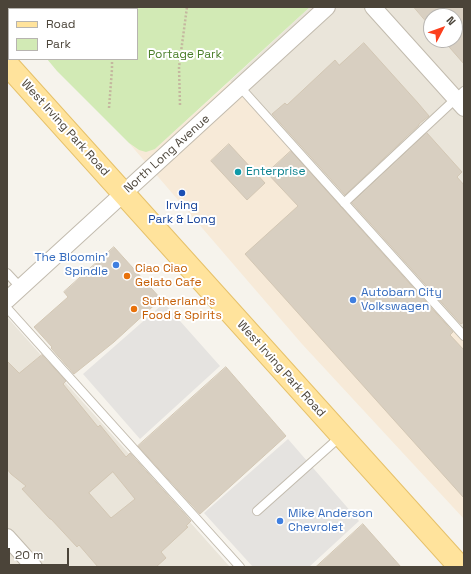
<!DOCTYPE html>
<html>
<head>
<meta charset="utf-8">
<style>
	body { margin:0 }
	#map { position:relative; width:471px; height:574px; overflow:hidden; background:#f6f3ec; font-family:"Space Grotesk",sans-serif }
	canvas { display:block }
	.frame { position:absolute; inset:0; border:8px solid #4b4439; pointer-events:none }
	.legend { position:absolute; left:8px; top:8px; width:130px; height:52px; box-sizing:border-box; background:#fff; border:1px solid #b7b4b0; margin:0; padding:5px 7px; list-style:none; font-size:12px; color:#4b4439 }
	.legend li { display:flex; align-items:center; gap:8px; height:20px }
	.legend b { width:20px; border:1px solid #b7b4b0 }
	.north { position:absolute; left:423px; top:8px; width:40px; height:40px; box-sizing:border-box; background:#fff; border:1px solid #b7b4b0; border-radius:50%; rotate:49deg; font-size:11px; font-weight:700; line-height:16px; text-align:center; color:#4b4439 }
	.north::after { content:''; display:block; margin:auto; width:14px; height:18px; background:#fc3f1d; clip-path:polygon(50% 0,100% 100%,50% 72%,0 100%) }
	.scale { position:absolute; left:8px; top:548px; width:61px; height:18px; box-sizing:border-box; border:2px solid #4b4439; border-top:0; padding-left:5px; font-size:12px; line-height:14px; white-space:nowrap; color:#4b4439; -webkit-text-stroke:3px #fff; paint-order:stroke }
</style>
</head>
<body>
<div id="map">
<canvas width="471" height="574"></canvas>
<div class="frame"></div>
<ul class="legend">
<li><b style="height:5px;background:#ffe39c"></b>Road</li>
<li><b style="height:11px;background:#d2eab5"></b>Park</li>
</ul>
<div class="north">N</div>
<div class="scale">20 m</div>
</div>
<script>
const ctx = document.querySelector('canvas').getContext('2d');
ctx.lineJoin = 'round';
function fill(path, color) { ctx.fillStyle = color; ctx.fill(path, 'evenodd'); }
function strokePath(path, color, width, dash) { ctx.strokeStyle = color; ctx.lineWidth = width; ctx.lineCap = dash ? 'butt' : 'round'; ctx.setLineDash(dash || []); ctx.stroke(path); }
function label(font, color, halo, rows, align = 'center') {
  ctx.font = font + ' "Space Grotesk",sans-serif'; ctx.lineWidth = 4; ctx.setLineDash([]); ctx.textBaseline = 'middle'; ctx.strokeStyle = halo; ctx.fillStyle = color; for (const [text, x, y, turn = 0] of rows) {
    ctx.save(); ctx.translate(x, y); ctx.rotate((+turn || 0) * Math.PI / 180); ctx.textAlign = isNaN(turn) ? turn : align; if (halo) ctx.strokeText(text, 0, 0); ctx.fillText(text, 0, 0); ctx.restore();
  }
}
const residential = new Path2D(`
	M310,7h154v334l-234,-260zM431,16h24v24h-24z
	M7,317l223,250h-223z`);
const commercial = new Path2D(`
	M230,81l234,260v178l-162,-175 -173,-201 10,7 16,-1z`);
const green = new Path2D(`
	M7,7h303l-155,142 -9,3 -7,-2 -10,-7 -72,-72 -10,-12h90v-50h-128v7l-2,-2z`);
const parking = new Path2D(`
	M164,303l56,63 -80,73 -57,-65z
	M288,439l71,82 -50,46h-56l-49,-54z`);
const building = new Path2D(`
	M414,7h50v57l-21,-24h12v-24h-24v11z
	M364,43l54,60 11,13 -10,8v1l-74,70 -73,-81 13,-11 2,2 48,-45 4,5z
	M427,133l35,39 -5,5 7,8v137l-3,2 -109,-121z
	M229,144l36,39 -18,17 -36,-39z
	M291,151l162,181 -3,3 14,15v148l-219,-244 53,-48 -31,-33z
	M114,247l47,52 -47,43 -40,32 -23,-26 1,-1 -18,-20 34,-30 -4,-5z
	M42,355l24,26 -3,3 35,43 2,-2 26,32 4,-4 61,68 -5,5 2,1 -27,25 5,6 -10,9h-58l-19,-22 -2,2 -26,-28h-1l-28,-30 4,-3 -15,-12 -4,-5v-108l12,12zM113,472l22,27 -24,19 -22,-25z
	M226,367l60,69 -86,78 -62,-68z
	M363,524l38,43h-85z`);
const path = new Path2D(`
	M110,7v2
	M180,105l-1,-38 8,-60
	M109,108l3,-39v-10`);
const lane = new Path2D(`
	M240,87l224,249
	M344,203l120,-112
	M7,273l14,15
	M7,308l233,259
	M257,511l84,-75`);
const street = new Path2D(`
	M373,7l91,101
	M7,300l320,-293
	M7,537l27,30`);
const primary = new Path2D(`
	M7,64l453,503`);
const markers = [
	[238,172,4,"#0f9aa8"],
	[182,193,4,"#1a4fb4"],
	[116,265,4,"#3f7fe0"],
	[127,276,4,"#e8710a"],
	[353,300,4,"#3f7fe0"],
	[134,309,4,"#e8710a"],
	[280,521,4,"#3f7fe0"]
];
const parkNames = [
	["Portage Park",185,55]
];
const streetNames = [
	["West Irving Park Road",65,128,48],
	["North Long Avenue",167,154,-42],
	["West Irving Park Road",281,369,48]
];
const cultureNames = [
	["Enterprise",246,172]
];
const transitNames = [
	["Irving",182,206],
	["Park & Long",182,220]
];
const shopNames = [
	["The Bloomin'",108,258,"right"],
	["Spindle",108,272,"right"],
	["Autobarn City",361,293],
	["Volkswagen",361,307],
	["Mike Anderson",288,514],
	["Chevrolet",288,528]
];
const foodNames = [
	["Ciao Ciao",135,269],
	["Gelato Cafe",135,283],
	["Sutherland’s",142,302],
	["Food & Spirits",142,316]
];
fill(residential, '#eae5da');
fill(commercial, '#f7ead8');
fill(green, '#d2eab5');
fill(parking, '#e5e3e0');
fill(building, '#d8cfc1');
strokePath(building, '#d3c7b4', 1);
strokePath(lane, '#c2bbae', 10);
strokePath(street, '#c2bbae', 18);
strokePath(primary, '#e6c16a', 24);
strokePath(path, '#c4b79f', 2.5, [2, 2]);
strokePath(lane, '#fff', 8);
strokePath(street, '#fff', 16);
strokePath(primary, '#ffe39c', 22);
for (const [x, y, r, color] of markers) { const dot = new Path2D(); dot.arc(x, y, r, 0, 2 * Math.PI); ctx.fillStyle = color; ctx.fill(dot); strokePath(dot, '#fff', 1.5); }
label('12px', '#4a7f2a', '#fff', parkNames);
label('12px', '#4b4439', '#fff', streetNames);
label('12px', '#0d838f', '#fff', cultureNames, 'left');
label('12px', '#164399', '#fff', transitNames);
label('12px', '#366cbe', '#fff', shopNames, 'left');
label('12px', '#c56008', '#fff', foodNames, 'left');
</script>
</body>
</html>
